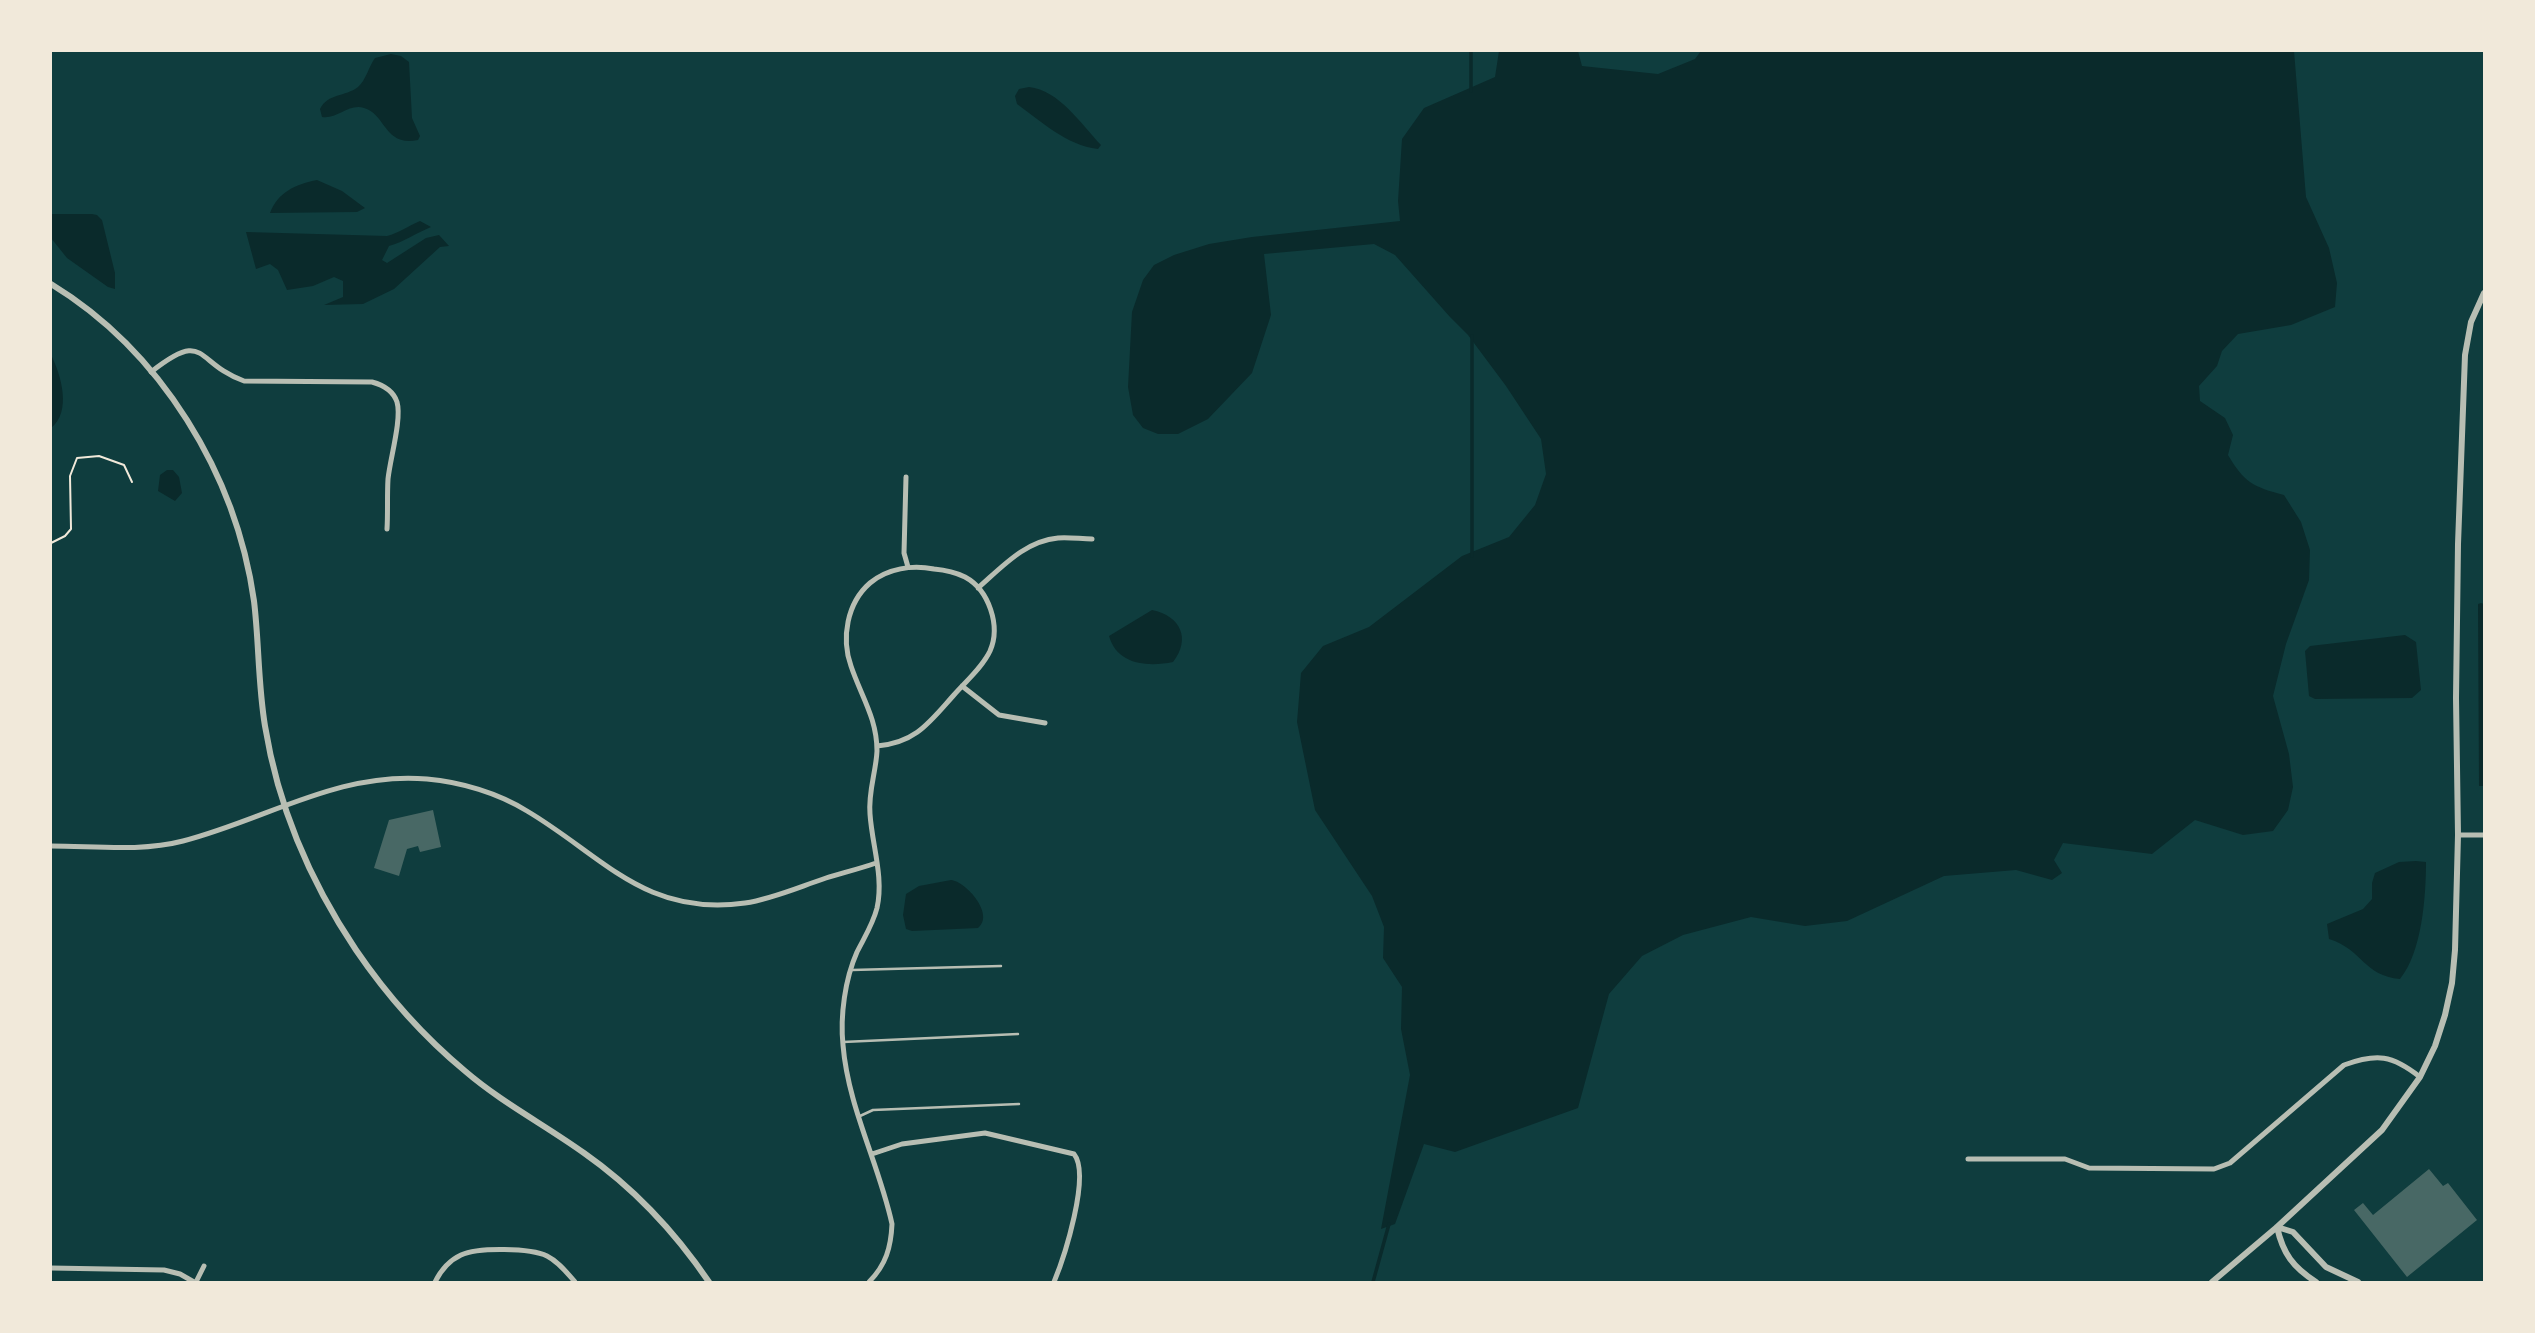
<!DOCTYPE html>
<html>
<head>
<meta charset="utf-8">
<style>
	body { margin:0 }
	#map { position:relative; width:2535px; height:1333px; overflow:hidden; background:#0f3d3e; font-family:"Asap Condensed",sans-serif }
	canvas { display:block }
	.frame { position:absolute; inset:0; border:52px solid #f1e9da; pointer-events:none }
</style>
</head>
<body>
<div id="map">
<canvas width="2535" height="1333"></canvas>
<div class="frame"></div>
</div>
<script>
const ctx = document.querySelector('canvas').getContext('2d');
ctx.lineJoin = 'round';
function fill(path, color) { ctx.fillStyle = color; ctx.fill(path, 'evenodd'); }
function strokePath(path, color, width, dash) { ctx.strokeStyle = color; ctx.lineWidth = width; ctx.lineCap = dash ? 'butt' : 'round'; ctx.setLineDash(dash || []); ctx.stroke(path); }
const water = new Path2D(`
	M1499,51h79l4,15 76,8 37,-15 6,-8h593l12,146 23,51 8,35 -2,24 -44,18 -53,9 -16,17 -5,15 -18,20 1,15 25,17 8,17 -5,20c16,27 25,32 56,40l17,27 9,28 -1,30 -23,64 -13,52 16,58 4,33 -5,23 -15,21 -30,4 -48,-15 -43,34 -89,-11 -9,17 8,13 -10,7 -36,-10 -72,6 -97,45 -42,5 -54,-9 -68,18 -41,21 -33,38 -31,114 -123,44 -31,-8 -29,80 -14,5 29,-154 -9,-46 1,-42 -19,-29 1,-31 -12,-31 -57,-86 -18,-88 4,-49 22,-27 46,-19 93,-71 47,-19 26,-32 11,-31 -5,-35 -35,-53 -38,-51 -18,-18 -55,-62 -21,-11 -110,10 7,61 -19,58 -44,46 -30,15h-20l-15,-6 -10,-13 -5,-28 4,-75 11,-32 11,-15 20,-10 35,-11 43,-7 148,-16 -2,-20 4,-62 22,-31 71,-31z
	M391,54l10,2 8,6 3,56 8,18 -2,4c-34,7 -32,-26 -54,-32 -15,-5 -28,12 -42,9l-2,-8c8,-16 25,-12 38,-22 8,-7 11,-21 17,-29z
	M1029,87c30,3 52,37 72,58l-3,4c-32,-4 -56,-27 -81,-45l-2,-8 4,-7z
	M317,180l25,11 23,17 -8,4 -87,1c8,-21 26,-29 47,-33z
	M51,214h41l5,1 5,5 13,53v16l-7,-2 -41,-29 -16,-20z
	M420,221l11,6c-15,6 -27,15 -42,19l-7,14 5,3 39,-25 13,-3 10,11 -9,1 -46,42 -31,15 -39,1 19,-8v-16l-9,-4 -21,9 -26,4 -9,-20 -8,-6 -14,5 -10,-37 141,4c12,-3 21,-10 33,-15z
	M51,355c10,19 21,57 0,73z
	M167,470h6l6,7 3,16 -7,8 -17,-10 2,-16z
	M2481,603l3,1v182h-5l-1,-182z
	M1152,610c29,6 39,29 21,52 -25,5 -56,3 -64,-26z
	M2405,635l11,7 5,48 -9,8 -97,1 -6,-3 -4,-45 5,-5z
	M2416,861l10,1c0,35 -4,90 -26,117 -36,-3 -38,-30 -71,-40l-2,-15 36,-15 9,-10v-16l3,-10 24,-11z
	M951,880c16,2 44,35 27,48l-66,3 -6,-2 -3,-14 3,-21 13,-8z`);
const stream = new Path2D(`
	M1471,51v40
	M1472,556v-220
	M1373,1282l16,-58`);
const building = new Path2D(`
	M433,810l8,37 -21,5 -2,-6 -11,3 -8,27 -25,-8 15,-48z
	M2429,1169l14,17 5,-3 29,37 -70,57 -53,-67 9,-7 10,12z`);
const path = new Path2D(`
	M51,543l14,-7 6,-7 -1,-53 7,-18 22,-2 25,9 8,17`);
const service = new Path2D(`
	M852,970l149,-4
	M843,1042l175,-8
	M860,1116l13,-6 146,-6`);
const minor = new Path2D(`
	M151,372c56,-44 43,-9 93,9l128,1c11,3 21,8 25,20 5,17 -7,57 -9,77 -1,17 0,34 -1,50
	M906,477l-2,76 4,14
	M978,588c24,-21 47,-47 80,-50 11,-1 23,1 34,1
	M962,686l37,29 46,8
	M2458,835h26
	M51,846c43,0 90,6 132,-5 82,-21 156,-70 244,-62 34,3 71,14 100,32 76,45 118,106 218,92 27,-4 54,-16 81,-25 16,-5 33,-9 50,-15
	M872,1154l30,-10 83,-11 89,21c17,21 -10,104 -20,128
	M1968,1159h97l24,9 125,1 16,-6 114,-98c33,-12 48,-10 76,12
	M51,1268l113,2 16,4 14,8
	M196,1282l8,-16
	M435,1282c6,-12 13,-21 26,-27 17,-8 70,-7 86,1 12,6 20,17 28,26
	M869,1282c17,-17 22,-35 23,-58 -13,-60 -44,-117 -49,-179 -3,-29 2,-66 14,-93 7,-14 16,-28 20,-44 7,-31 -5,-63 -7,-94 -2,-22 6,-42 7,-63 0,-33 -16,-55 -26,-85 -10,-28 -4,-63 19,-83 18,-15 42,-18 64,-14 11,1 21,3 31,8 24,13 36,49 25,74 -8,17 -25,31 -37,45 -24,27 -38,47 -76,50`);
const tertiary = new Path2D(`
	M51,284c110,67 185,190 203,317 5,41 4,83 11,125 13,80 46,157 91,224 30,44 68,87 109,121 36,31 80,54 119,82 50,35 91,79 125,129
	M2277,1227l16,5 33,35 32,15
	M2277,1227c6,27 16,40 39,55
	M2212,1282l65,-55 105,-97 38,-53 15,-31 10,-31 7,-32 3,-33 3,-115 -2,-137 2,-154 7,-189 6,-33 13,-29`);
fill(water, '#0a2a2b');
strokePath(stream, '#0a2a2b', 3.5);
fill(building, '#486865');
strokePath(path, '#f1e9da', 2);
strokePath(service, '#b8beb3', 2.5);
strokePath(minor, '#b8beb3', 5);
strokePath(tertiary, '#b8beb3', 6);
</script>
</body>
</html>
